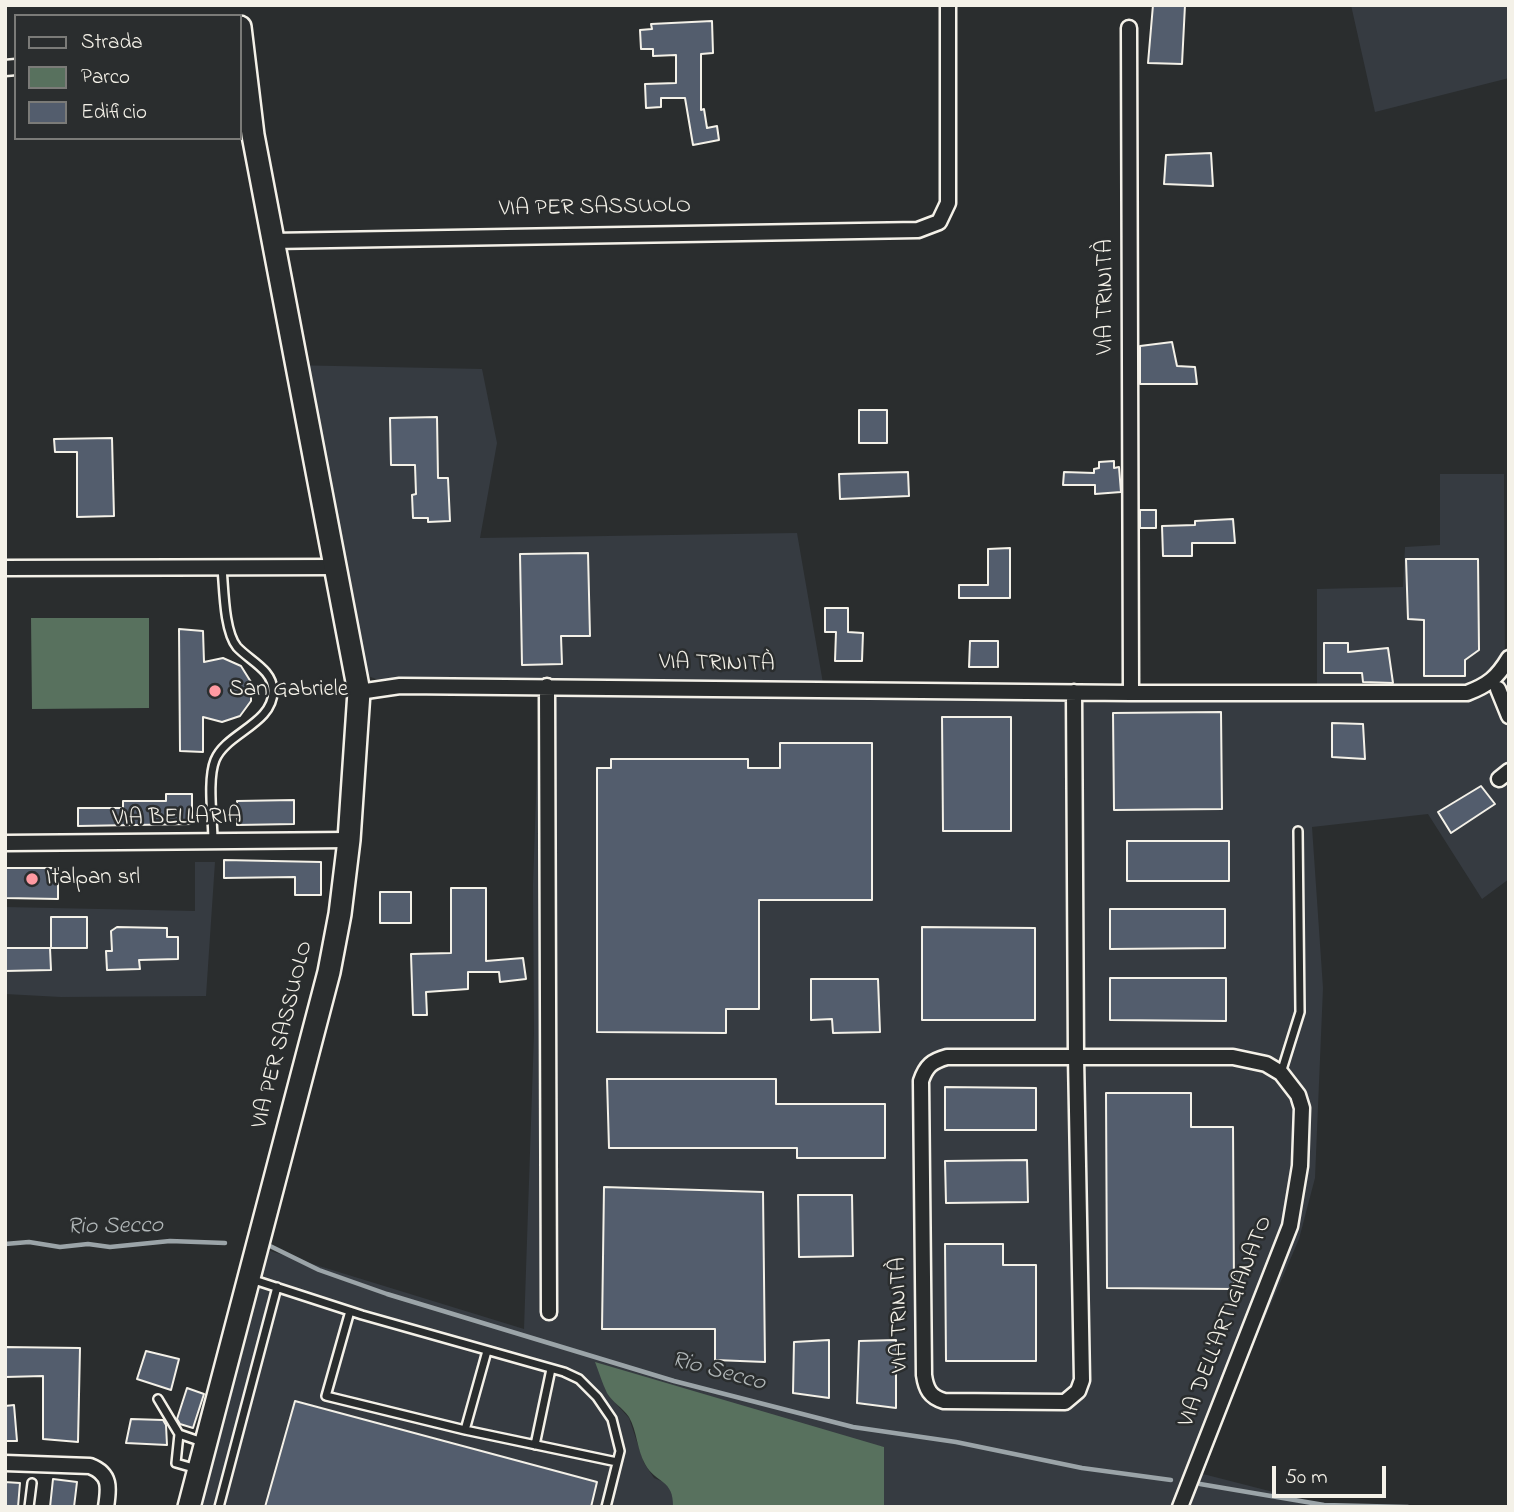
<!DOCTYPE html>
<meta charset="utf-8">
<style>
body{margin:0}
#map{position:relative;width:1514px;height:1512px;overflow:hidden;background:#2a2d2e;font-family:"Indie Flower",sans-serif}
canvas{display:block}
.frame{position:absolute;inset:0;border:7px solid #f4f1e8;pointer-events:none}
.legend{position:absolute;left:14px;top:14px;width:228px;height:126px;box-sizing:border-box;background:#2a2d2e;border:2px solid #7b7b78;margin:0;padding:9px 12px;list-style:none;font-size:21px;color:#f4f1e8}
.legend li{display:flex;align-items:center;gap:14px;height:35px}
.legend b{width:35px;border:2px solid #7b7b78}
.scale{position:absolute;left:1272px;top:1466px;width:114px;height:32px;box-sizing:border-box;border:4px solid #f4f1e8;border-top:0;padding-left:9px;font-size:21px;line-height:24px;white-space:nowrap;color:#f4f1e8;-webkit-text-stroke:5px #2a2d2e;paint-order:stroke}
</style>
<div id="map">
<canvas width="1514" height="1512"></canvas>
<div class="frame"></div>
<ul class="legend">
<li><b style="height:9px;background:#2a2d2e"></b>Strada</li>
<li><b style="height:19px;background:#58715e"></b>Parco</li>
<li><b style="height:19px;background:#535d6d"></b>Edificio</li>
</ul>
<div class="scale">50 m</div>
</div>
<script>
const c = document.querySelector('canvas').getContext('2d');
c.lineJoin = 'round';
function fill(path, color) { c.fillStyle = color; c.fill(path, 'evenodd'); }
function stroke(path, color, width, dash) { c.strokeStyle = color; c.lineWidth = width; c.lineCap = dash ? 'butt' : 'round'; c.setLineDash(dash || []); c.stroke(path); }
function label(font, color, halo, rows, align = 'center') {
  c.font = font + ' "Indie Flower",sans-serif'; c.lineWidth = 5; c.setLineDash([]); c.textBaseline = 'middle'; c.strokeStyle = halo; c.fillStyle = color; for (const [text, x, y, turn = 0] of rows) {
    c.save(); c.translate(x, y); c.rotate((+turn || 0) * Math.PI / 180); c.textAlign = isNaN(turn) ? turn : align; if (halo) c.strokeText(text, 0, 0); c.fillText(text, 0, 0); c.restore();
  }
}
fill(new Path2D(`
 M1351,5H1509V78L1375,112Z
 M287,365L482,369L497,443L480,538L797,533L824,689L1317,684V589L1403,587L1405,547L1440,545V474H1504L1505,680L1509,685V879L1482,899L1428,814L1312,827L1323,988L1315,1178L1299,1239L1239,1378L1203,1474L1324,1505V1507H884V1447L608,1395L629,1418L644,1463L654,1478L666,1483L671,1489L673,1496V1507H201L267,1250L524,1329L534,1034L533,885L540,680L376,679L368,676L343,550Z
 M195,862H215L206,996L61,997L5,994V907L195,911Z`), '#363b41');
fill(new Path2D(`
 M31,618H149V708L32,709Z
 M595,1362L884,1447V1507H673C674,1479 656,1484 645,1464C637,1450 637,1431 629,1417C623,1408 612,1402 607,1393C602,1383 599,1372 595,1362Z`), '#58715e');
stroke(new Path2D(`
 M5,1244L29,1242L60,1247L88,1244L110,1247L170,1241L225,1243
 M270,1246L319,1270L387,1294L674,1381L853,1427L956,1442L1082,1468L1171,1480
 M1200,1484L1324,1505L1408,1507`), '#9ba4a8', 4.5);
const building = new Path2D(`
 M1153,5H1185L1182,64L1148,63Z
 M712,21L713,53L701,54V110L704,109L707,128L717,126L719,140L693,145L685,98H661V107L646,108L645,84L676,83V55L653,56V49H641L640,30L652,29L651,24Z
 M1211,153L1213,186L1164,184L1166,155Z
 M1172,342L1177,366L1195,367L1197,384H1140V346Z
 M859,410H887V443H859Z
 M437,417L438,478H448L450,521L428,522V518H413L412,495L416,494L415,465H391L390,418Z
 M112,438L114,516L77,517V452H55L54,439Z
 M1114,461V468L1119,467L1121,492L1095,494V485H1063L1064,472L1094,473V469L1099,468V462Z
 M908,472L909,496L840,499L839,474Z
 M1140,510H1156V528H1140Z
 M1233,519L1235,543H1192V556H1163L1162,526L1195,525V521Z
 M1010,548V598H959V585H988V549Z
 M588,553L590,636H561L562,664L522,665L520,554Z
 M1406,559H1478L1479,650L1465,660V676H1424V620L1408,619Z
 M825,608H848V632L863,633L862,661H835L836,632H825Z
 M179,629L203,631L204,662L223,658L241,666L251,682V701L240,716L222,722L203,717V752L180,751Z
 M970,641H998V667H969Z
 M1324,643H1348V652L1388,648L1393,683L1363,682L1362,673H1324Z
 M1221,712L1222,809L1114,810L1113,713Z
 M942,717H1011V831H943Z
 M1332,723L1363,724L1365,759L1332,757Z
 M780,743H872V900H759V1009H726V1033L597,1032V768H611V759H748V768H780Z
 M1481,786L1495,804L1451,833L1438,812Z
 M166,794H192V824L78,826V808H123V801H166Z
 M294,800V824L237,825V801Z
 M1127,841H1229V881H1127Z
 M224,860L321,862V895H295V877L224,878Z
 M5,868H58V899L5,898Z
 M451,888H486V961L523,958L526,979L500,982L499,972H468V989L426,992L427,1015H413L411,954L451,953Z
 M380,892H411V923H380Z
 M1110,909H1225V948L1110,949Z
 M51,917H87V948H51Z
 M117,927L167,928V937H178V959L139,960L140,969L107,970L106,951H112L111,931Z
 M922,927L1035,928V1020H922Z
 M5,948H50L51,970L5,971Z
 M1110,978H1226V1021L1110,1020Z
 M811,979H878L880,1032L833,1033L832,1019L811,1020Z
 M607,1079H776V1104H885V1158H797V1148H609Z
 M945,1087L1036,1088V1130H945Z
 M1106,1093H1191V1127H1233L1234,1289L1107,1288Z
 M1027,1160L1028,1202L946,1203L945,1161Z
 M604,1187L763,1192L765,1362L715,1360V1329H602Z
 M798,1195H852L853,1256L799,1257Z
 M945,1244H1003V1265H1036V1361H946Z
 M829,1340V1398L793,1393L794,1342Z
 M896,1340V1408L857,1403L859,1341Z
 M5,1347L80,1348L78,1442L43,1439V1376L5,1377Z
 M146,1351L179,1359L171,1390L137,1379Z
 M187,1388L204,1394L193,1428L180,1424L177,1419Z
 M295,1401L597,1482L591,1507H265Z
 M14,1405L17,1441H5V1406Z
 M131,1419L163,1420L166,1425L167,1445L126,1443Z
 M53,1479L77,1482L74,1507H50Z
 M5,1482L20,1483L18,1507H5Z`);
fill(building, '#535d6d');
stroke(building, '#f4f1e8', 2);
const lane = new Path2D(`
 M213,841C213,819 207,780 215,760C226,733 273,724 273,691C273,670 250,661 237,647C224,631 224,589 222,568
 M1281,1073L1300,1012L1298,831
 M251,1279L362,1315L564,1372L579,1379L597,1397L612,1419L620,1451L606,1507
 M350,1311L326,1396L465,1430L487,1351
 M158,1399L179,1434L205,1443
 M465,1430L617,1462
 M179,1434L176,1463L197,1469
 M535,1445L551,1369
 M29,1507L32,1483
 M219,1507L277,1287`);
const street = new Path2D(`
 M1129,28L1131,693
 M5,68L16,67
 M272,241L918,230L939,222L948,203V5
 M5,568L337,567
 M547,686L549,1312
 M1498,689L1509,716
 M359,692L400,686L1131,693H1467C1488,685 1497,678 1509,658
 M1074,692L1076,1057L1082,1380L1078,1391L1065,1402L944,1401C930,1397 926,1389 924,1375L921,1081C926,1066 932,1061 947,1057H1233L1266,1064L1281,1073L1298,1095L1302,1108L1300,1166L1290,1226L1180,1507
 M1499,779L1509,771
 M5,843L349,840
 M5,1463L90,1466C111,1474 109,1488 106,1507`);
const secondary = new Path2D(`
 M189,1507L329,972L340,914L349,840L359,692L253,135L240,27`);
stroke(lane, '#f4f1e8', 12);
stroke(street, '#f4f1e8', 19);
stroke(secondary, '#f4f1e8', 26);
stroke(lane, '#2a2d2e', 7);
stroke(street, '#2a2d2e', 14);
stroke(secondary, '#2a2d2e', 21);
for (const [x, y, r, color] of [
 [215,691,7,"#ff9aa2"],
 [32,879,7,"#ff9aa2"]
]) { const dot = new Path2D(); dot.arc(x, y, r, 0, 2 * Math.PI); c.fillStyle = color; c.fill(dot); stroke(dot, '#2a2d2e', 2.5); }
label('23px', '#f4f1e8', '#2a2d2e', [
 ["VIA PER SASSUOLO",595,209,-1],
 ["VIA TRINITÀ",1107,297,-90],
 ["VIA TRINITÀ",717,665,1],
 ["VIA BELLARIA",177,819,-1],
 ["VIA PER SASSUOLO",284,1035,-76],
 ["VIA TRINITÀ",901,1315,-91],
 ["VIA DELL'ARTIGIANATO",1227,1322,-69]
]);
label('23px', '#f4f1e8', '#2a2d2e', [
 ["San Gabriele",229,691],
 ["Italpan srl",46,879]
], 'left');
label('italic 24px', '#b1b7b8', '#2a2d2e', [
 ["Rio Secco",115,1228,-1],
 ["Rio Secco",718,1373,15]
]);
</script>
